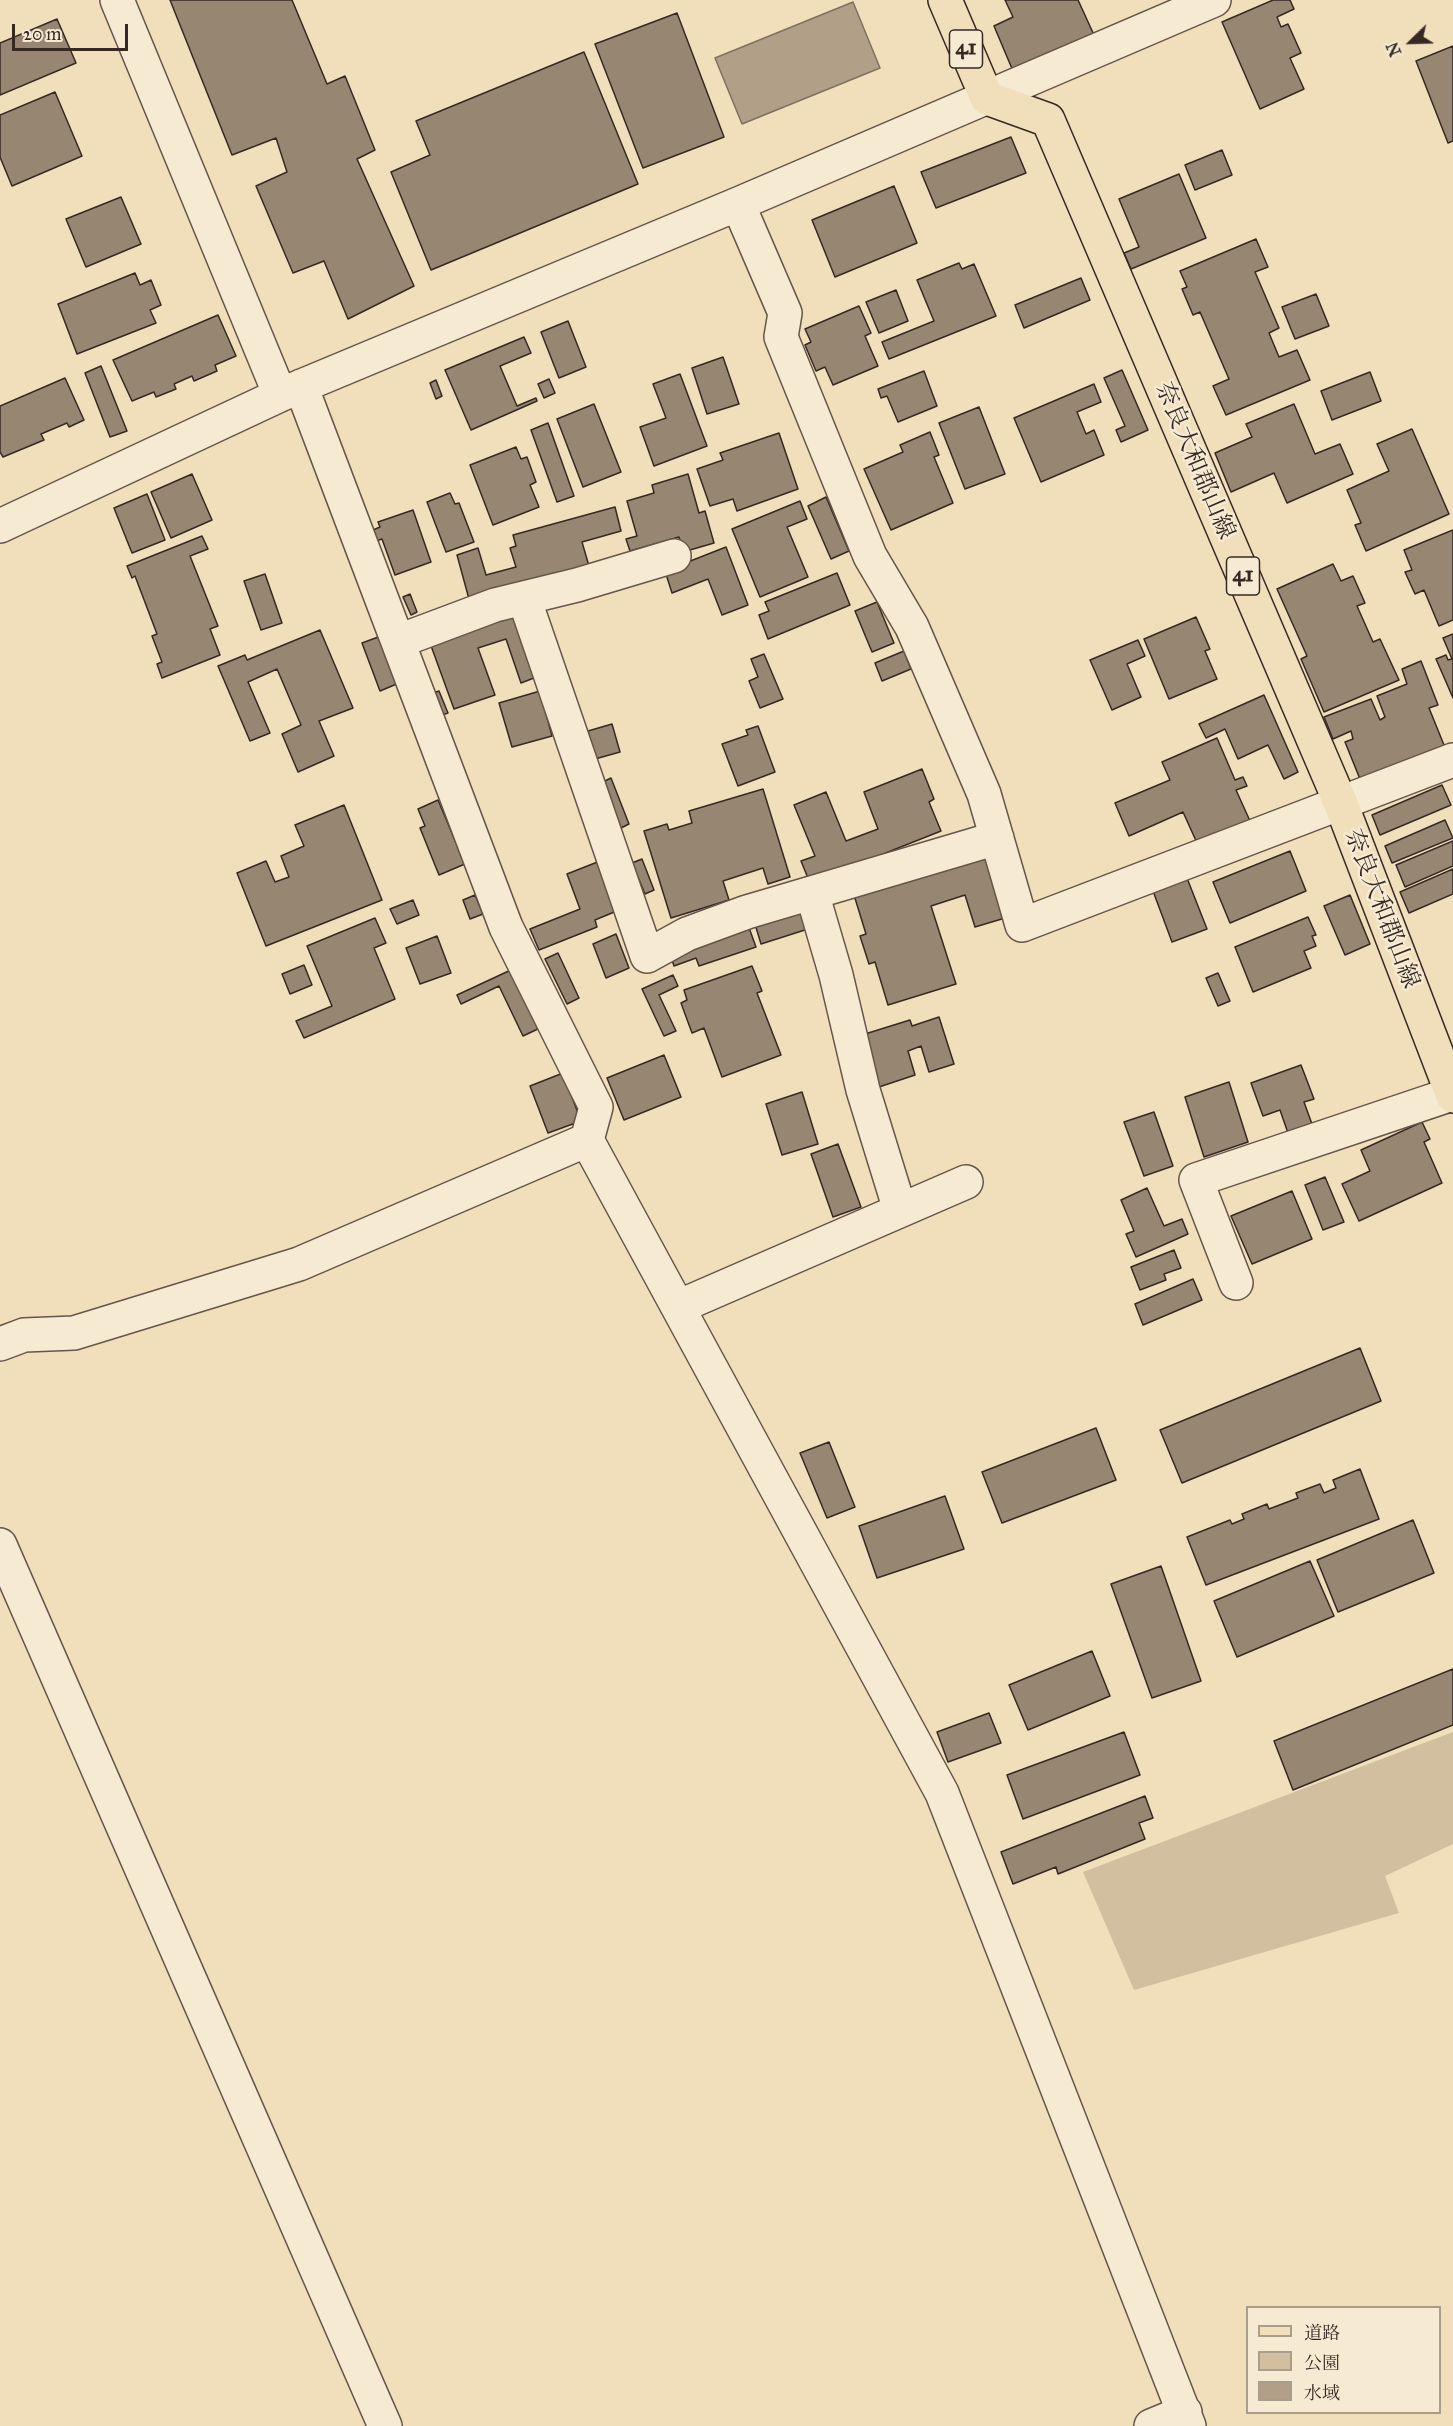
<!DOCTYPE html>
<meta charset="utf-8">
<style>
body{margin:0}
#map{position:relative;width:1453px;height:2426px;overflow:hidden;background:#f1deba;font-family:"IM FELL Great Primer","Noto Serif JP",serif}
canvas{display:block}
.legend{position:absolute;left:1246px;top:2306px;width:195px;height:108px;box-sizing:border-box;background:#f6ead2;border:2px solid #a99d8c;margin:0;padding:8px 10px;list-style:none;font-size:18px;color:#362924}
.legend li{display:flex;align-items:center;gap:12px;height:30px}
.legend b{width:30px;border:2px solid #a99d8c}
.north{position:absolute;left:1381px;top:12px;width:60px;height:60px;-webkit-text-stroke:4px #f6ead2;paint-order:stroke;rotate:247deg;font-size:16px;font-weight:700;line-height:24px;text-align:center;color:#362924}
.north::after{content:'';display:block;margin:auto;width:21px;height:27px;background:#362924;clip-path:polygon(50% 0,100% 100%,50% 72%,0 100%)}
.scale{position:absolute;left:12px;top:24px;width:116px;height:27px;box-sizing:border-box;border:3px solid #362924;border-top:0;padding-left:8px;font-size:18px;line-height:21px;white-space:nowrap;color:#362924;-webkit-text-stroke:4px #f6ead2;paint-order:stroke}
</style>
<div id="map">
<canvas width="1453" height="2426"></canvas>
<ul class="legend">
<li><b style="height:8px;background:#f1deba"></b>道路</li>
<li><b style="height:16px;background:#d1bfa0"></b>公園</li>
<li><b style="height:16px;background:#b1a087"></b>水域</li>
</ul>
<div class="north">N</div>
<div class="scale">20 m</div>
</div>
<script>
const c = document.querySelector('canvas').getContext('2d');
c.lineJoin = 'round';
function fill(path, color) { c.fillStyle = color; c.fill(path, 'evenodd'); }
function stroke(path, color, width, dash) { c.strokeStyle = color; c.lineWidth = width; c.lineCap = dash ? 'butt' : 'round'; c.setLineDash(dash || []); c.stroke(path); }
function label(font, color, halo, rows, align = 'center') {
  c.font = font + ' "IM FELL Great Primer","Noto Serif JP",serif'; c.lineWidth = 5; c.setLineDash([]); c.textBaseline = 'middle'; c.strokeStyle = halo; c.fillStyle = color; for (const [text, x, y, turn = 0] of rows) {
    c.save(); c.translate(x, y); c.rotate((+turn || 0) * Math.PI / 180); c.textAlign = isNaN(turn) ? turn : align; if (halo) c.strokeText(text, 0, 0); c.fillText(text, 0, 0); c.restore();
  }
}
fill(new Path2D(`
 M1453,1732V1844L1385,1876L1399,1913L1134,1990L1083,1872Z`), '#d1bfa0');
const water = new Path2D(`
 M853,2L880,68L742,124L715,58Z`);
fill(water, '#b1a087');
stroke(water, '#80705f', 1.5);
const building = new Path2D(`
 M170,0H292L327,84L345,76L375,150L357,159L414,286L348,319L324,261L293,273L256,186L287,172L276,138L232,155Z
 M1005,0H1078L1094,35L1013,71L994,26L1013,17Z
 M1273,0H1290L1294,9L1277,17L1281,27L1288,24L1301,53L1290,58L1304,89L1260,109L1222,22Z
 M677,13L724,137L643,168L595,44Z
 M57,19L76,63L0,95V43Z
 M1453,46V141L1448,143L1416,61Z
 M584,52L638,184L431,270L391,172L430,155L416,121Z
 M55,92L82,156L12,186L0,157V115Z
 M1011,137L1026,173L936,208L921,172Z
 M1222,150L1232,175L1195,190L1185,165Z
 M1179,174L1206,238L1131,269L1124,253L1139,247L1119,199Z
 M894,186L917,243L835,277L812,220Z
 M121,197L141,244L86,267L66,219Z
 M1256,239L1268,267L1255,272L1279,328L1269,333L1279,357L1297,350L1310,380L1226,415L1213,386L1229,379L1200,312L1193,315L1182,289L1187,287L1180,271Z
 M959,263L962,269L974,264L996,316L889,359L882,342L934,321L917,280Z
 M135,273L140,285L151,280L161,305L150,310L156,323L77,354L58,304Z
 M1081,278L1090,300L1024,328L1015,305Z
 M896,290L908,321L879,333L866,302Z
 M1316,294L1329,326L1295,339L1282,307Z
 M859,306L871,333L865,336L878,366L833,385L825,367L816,371L805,345L811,342L805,329Z
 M218,315L236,356L215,365L217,371L194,381L192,376L174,384L176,389L156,397L154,392L132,401L113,360Z
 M568,321L586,367L559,378L541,332Z
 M524,337L531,353L500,366L517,406L536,398L537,401L471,430L445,370Z
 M723,357L739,404L707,414L692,368Z
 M101,366L127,431L110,437L85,373Z
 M1122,370L1148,430L1121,442L1116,430L1125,426L1104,378Z
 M924,371L937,406L898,422L887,396L881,398L878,389Z
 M1370,372L1381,401L1332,420L1321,391Z
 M680,374L707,446L654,466L640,427L666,418L653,384Z
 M65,378L84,420L69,427L67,423L41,434L44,440L3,457L0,452V406Z
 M549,379L555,393L544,398L538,384Z
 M436,380L442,396L436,399L430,383Z
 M1094,384L1101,402L1077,412L1086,434L1094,430L1104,455L1041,482L1014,418Z
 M594,404L621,472L583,487L557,419Z
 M1294,404L1315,454L1340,444L1353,474L1287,503L1274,473L1231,492L1215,453L1252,437L1246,424Z
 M979,407L1005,474L965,489L939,423Z
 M548,423L574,496L557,502L531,430Z
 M1412,429L1449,514L1366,551L1355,525L1361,523L1347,490L1389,471L1377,444Z
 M930,432L939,455L934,457L953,503L891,530L864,469L903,452L900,445Z
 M779,433L798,489L737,511L733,499L710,506L697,469L723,460L720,453Z
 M516,447L521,459L527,457L536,482L530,485L539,507L493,525L470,465Z
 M192,474L212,520L171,538L151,492Z
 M688,474L699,513L705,511L714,543L683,552L679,537L630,551L626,539L637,536L627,501L654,493L652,485Z
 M450,493L455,504L459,503L474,542L446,552L427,502Z
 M147,494L165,540L132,553L114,508Z
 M826,497L849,551L831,559L808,506Z
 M800,501L807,519L787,527L808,577L760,597L732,529Z
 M615,507L621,531L582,542L589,566L469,599L457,555L478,548L486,575L516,567L510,548L516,546L513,535Z
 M413,510L431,562L395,575L382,539L376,541L373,530L380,527L378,522Z
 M1453,530V620L1439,626L1424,590L1415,594L1405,572L1412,570L1404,550Z
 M202,536L208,549L190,556L218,626L210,629L220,655L162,678L157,664L162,662L152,636L157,634L135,576L132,578L127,566Z
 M726,547L748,605L722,615L708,579L672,593L665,571Z
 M1333,564L1341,581L1353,576L1365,603L1357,606L1373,642L1380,639L1399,680L1324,712L1301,659L1307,656L1277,589Z
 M837,573L850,605L768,639L759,615L769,611L765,602Z
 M265,574L282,623L261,630L244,581Z
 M410,594L417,612L411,615L403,597Z
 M877,602L894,643L872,652L855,611Z
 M516,612L539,676L521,683L506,639L478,648L495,695L454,709L430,643Z
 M1196,617L1210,649L1205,651L1217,679L1169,699L1144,639Z
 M320,630L353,708L319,721L334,756L298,772L282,734L301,725L277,669L248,682L270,733L250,741L218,666L245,655L247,660Z
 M1453,634V698L1436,659L1446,655L1448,660L1452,659L1443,638Z
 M381,636L399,683L380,691L362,643Z
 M1138,640L1145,656L1127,664L1141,697L1112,710L1090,660Z
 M904,651L911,669L882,681L875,663Z
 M764,654L783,699L760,708L749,681L758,677L751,659Z
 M1421,661L1438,705L1429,708L1446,750L1362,784L1345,742L1353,739L1351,731L1333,739L1324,717L1371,699L1380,720L1385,717L1377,696L1407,684L1402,669Z
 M439,691L448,713L442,715L433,693Z
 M540,691L552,736L512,747L499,703Z
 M1264,695L1298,772L1284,779L1268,745L1238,759L1225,729L1206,738L1199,724Z
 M612,724L620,752L595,759L588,731Z
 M758,726L775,772L738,786L722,744L748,735L746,730Z
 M1217,738L1235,780L1243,777L1247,786L1236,790L1250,821L1197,843L1183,812L1129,836L1115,803L1170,780L1162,762Z
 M922,769L934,799L929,802L941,831L810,883L801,861L815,856L794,805L826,792L846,841L878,829L864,792Z
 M611,778L629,824L621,828L603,782Z
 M1442,785L1451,805L1380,835L1372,815Z
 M763,789L790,877L768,884L763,868L723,881L729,900L671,918L644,831L667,824L669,830L692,823L689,811Z
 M438,800L465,864L439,875L420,828L425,826L418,809Z
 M344,805L382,900L266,946L237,873L266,861L275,882L289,877L281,856L304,846L295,825Z
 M1445,820L1453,838L1392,863L1385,846Z
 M1453,841V866L1405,887L1396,865Z
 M1290,851L1306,891L1230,923L1213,882Z
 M984,854L1005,918L975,927L965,895L931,906L956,984L888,1005L875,962L869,964L860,936L866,934L854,895Z
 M642,859L654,890L645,894L632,863Z
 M600,861L619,910L595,920L597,927L539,950L530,929L580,909L567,874Z
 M1453,869V894L1409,913L1400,892Z
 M1187,878L1207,929L1172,942L1153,891Z
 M475,895L483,914L470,919L463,900Z
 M1350,895L1370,944L1345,955L1324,906Z
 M413,900L419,915L397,924L390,909Z
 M802,909L808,929L761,944L755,924Z
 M1308,917L1316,935L1312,936L1316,946L1304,951L1311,968L1253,992L1235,947Z
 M375,918L386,943L374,948L395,999L304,1038L296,1021L332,1006L307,946Z
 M748,925L756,947L699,966L696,958L674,966L669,951Z
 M616,934L629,968L606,978L593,944Z
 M437,936L451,973L420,984L406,948Z
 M558,953L579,998L567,1004L545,959Z
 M304,965L312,985L290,994L282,974Z
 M752,966L762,991L757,993L781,1055L722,1077L704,1028L692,1033L681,1003L687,1000L684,990Z
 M513,969L540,1028L523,1036L499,986L461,1004L457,995Z
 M1218,973L1230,1001L1218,1006L1206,978Z
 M673,975L678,986L659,995L676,1031L664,1036L642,989Z
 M939,1017L954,1064L929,1072L921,1046L908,1051L915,1075L876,1088L868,1060L873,1058L865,1034L910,1020L912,1026Z
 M664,1055L681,1097L624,1120L607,1078Z
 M1301,1065L1314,1099L1304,1102L1312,1124L1288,1133L1280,1110L1263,1116L1251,1083Z
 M563,1073L581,1121L548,1133L530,1086Z
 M1229,1082L1248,1142L1204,1157L1185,1097Z
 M802,1092L818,1144L782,1155L766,1104Z
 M1154,1112L1173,1166L1144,1176L1124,1122Z
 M1422,1122L1430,1139L1424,1142L1442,1183L1359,1221L1342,1184L1370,1171L1361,1150Z
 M838,1144L861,1207L833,1217L811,1154Z
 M1325,1177L1344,1222L1323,1230L1305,1185Z
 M1147,1188L1164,1226L1182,1219L1188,1234L1136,1257L1126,1234L1134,1231L1121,1200Z
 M1292,1191L1312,1239L1252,1264L1231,1216Z
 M1174,1250L1181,1268L1164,1274L1166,1280L1140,1290L1131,1267Z
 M1193,1279L1202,1300L1143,1325L1135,1304Z
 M1360,1348L1381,1401L1182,1483L1160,1430Z
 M1096,1428L1116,1480L1002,1523L982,1472Z
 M829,1442L855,1507L827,1518L800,1453Z
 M1360,1469L1379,1519L1206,1585L1187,1537L1230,1520L1232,1524L1244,1519L1242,1514L1267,1504L1269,1509L1298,1498L1296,1493L1320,1484L1324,1493L1336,1488L1333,1480Z
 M945,1496L964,1549L877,1578L859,1526Z
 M1413,1520L1434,1573L1338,1612L1317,1560Z
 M1310,1561L1334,1616L1237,1657L1214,1601Z
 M1161,1566L1201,1681L1152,1698L1111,1584Z
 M1092,1651L1110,1696L1028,1730L1009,1685Z
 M1453,1669V1725L1293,1790L1274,1741Z
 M989,1713L1001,1743L948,1762L937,1732Z
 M1124,1732L1140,1775L1023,1819L1007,1775Z
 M1145,1796L1153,1818L1139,1823L1145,1839L1058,1874L1056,1867L1013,1884L1001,1852Z`);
fill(building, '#978772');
stroke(building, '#362924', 1.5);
const minor = new Path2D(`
 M117,0L280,395
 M738,204L785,313L781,337L870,556L912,627L984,794L1022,925L1453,760
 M301,386L506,927L596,1107L587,1140L942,1793L1189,2426
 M0,526L280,395L738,204L1214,0
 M524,598L647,956L687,934L747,912L997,838
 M399,641L495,605L577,585L674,556
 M812,893L836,975L863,1090L900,1210
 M1236,1283L1196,1180L1452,1094
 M678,1307L966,1182
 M0,1344L24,1335L74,1333L299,1264L587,1140
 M0,1545L385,2426
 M1151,2426L1185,2412`);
const major = new Path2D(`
 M945,0L987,98L1048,120L1341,804L1453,1096`);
stroke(minor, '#65564a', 36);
stroke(major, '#362924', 36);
stroke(minor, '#f6ead2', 33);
stroke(major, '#f1deba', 33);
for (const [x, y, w] of [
 [966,49,33],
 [1243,576,33]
]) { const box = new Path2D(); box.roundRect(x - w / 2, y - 19, w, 38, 4.5); c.fillStyle = '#f6ead2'; c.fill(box); stroke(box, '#362924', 1.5); }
label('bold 22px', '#362924', null, [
 ["41",966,49],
 ["41",1243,576]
]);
label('24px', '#362924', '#f6ead2', [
 ["奈良大和郡山線",1194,461,67],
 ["奈良大和郡山線",1381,909,69]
]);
</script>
